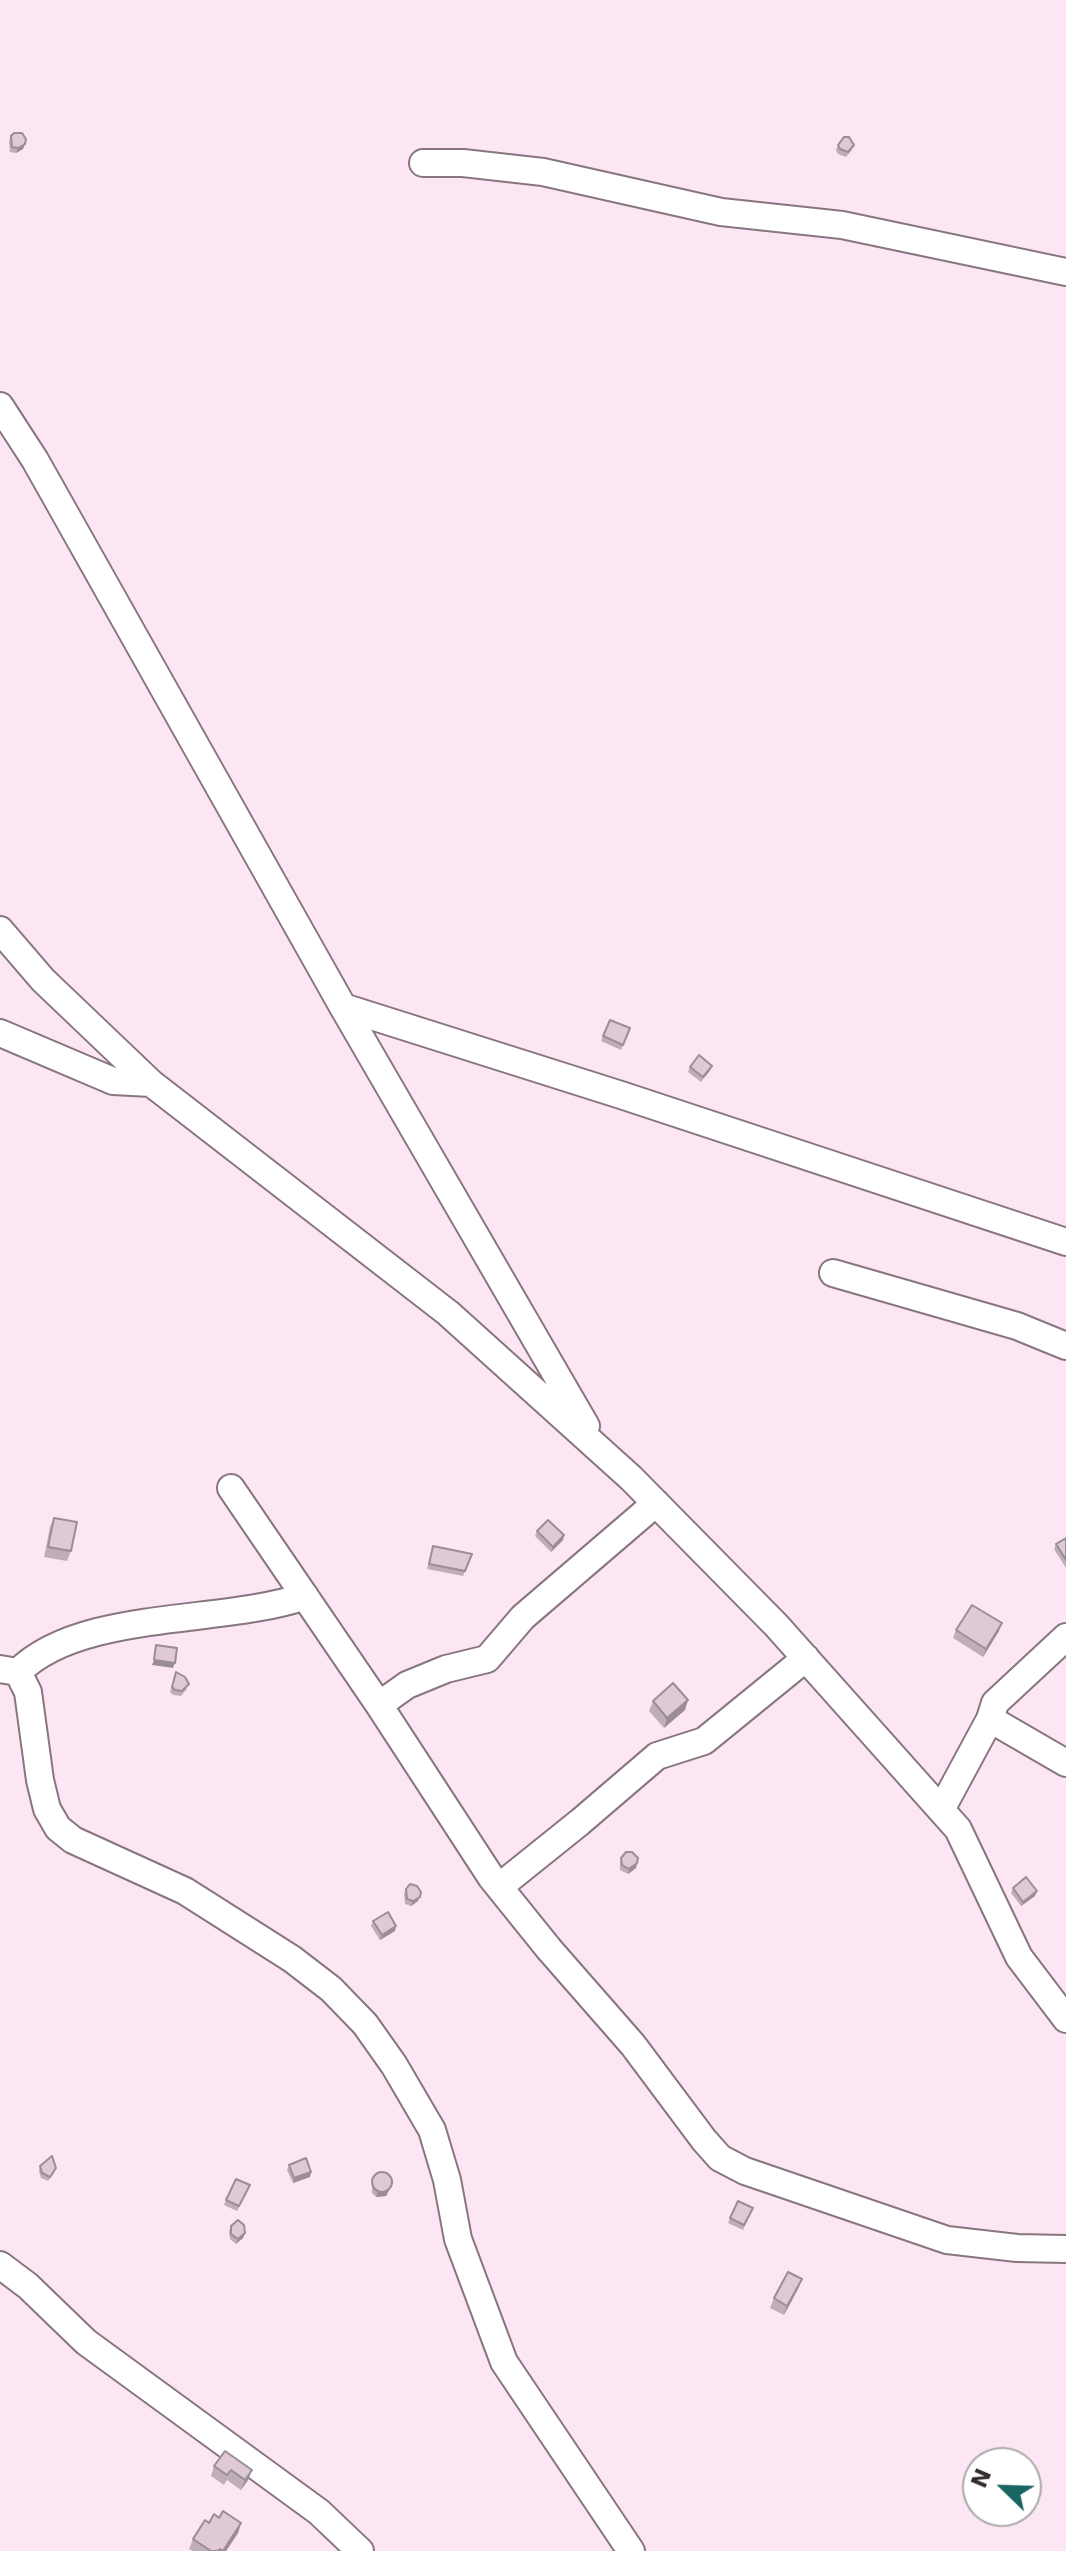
<!DOCTYPE html>
<style>
body{margin:0}
#map{position:relative;width:1066px;height:2551px;overflow:hidden;background:#fce6f3;font-family:"DejaVu Sans",sans-serif}
canvas{display:block}
.north{position:absolute;left:962px;top:2447px;width:80px;height:80px;box-sizing:border-box;background:#fff;border:2px solid #aeaaac;border-radius:50%;rotate:293deg;font-size:22px;font-weight:700;line-height:32px;text-align:center;color:#342b30}
.north::after{content:'';display:block;margin:auto;width:28px;height:36px;background:#186561;clip-path:polygon(50% 0,100% 100%,50% 72%,0 100%)}
</style>
<div id="map">
<canvas width="1066" height="2551"></canvas>
<div class="north">N</div>
</div>
<script>
const c = document.querySelector('canvas').getContext('2d');
c.lineJoin = 'round';
function stroke(path, color, width, dash) { c.strokeStyle = color; c.lineWidth = width; c.lineCap = dash ? 'butt' : 'round'; c.setLineDash(dash || []); c.stroke(path); }
function fill(path, color) { c.fillStyle = color; c.fill(path, 'evenodd'); }
const minor = new Path2D(`
 M423,163H463L543,172L721,212L842,225L1066,272
 M0,406L35,460L343,1007L586,1426
 M0,930L43,980L151,1083L448,1313L631,1478L776,1625L958,1829L1019,1957L1066,2019
 M343,1007L621,1095L1066,1242
 M0,1033L113,1081L151,1083
 M833,1273L1017,1326L1066,1346
 M231,1488L379,1705L491,1877L549,1949L633,2045L704,2140L720,2158L745,2171L947,2240L1017,2248L1066,2249
 M0,1669L18,1672L28,1692L40,1780L47,1809L58,1828L73,1840L185,1891L292,1959L331,1989L365,2024L394,2065L432,2130L447,2180L458,2239L504,2362L631,2551
 M18,1672C81,1609 223,1625 305,1596
 M379,1705L407,1685L446,1669L487,1659L523,1617L656,1503
 M990,1719L1066,1763
 M942,1808L990,1719L995,1703L1066,1637
 M499,1887L580,1822L657,1756L704,1741L806,1658
 M0,2265L28,2286L86,2342L319,2512L360,2551`);
stroke(minor, '#887580', 30);
stroke(minor, '#fff', 26);
fill(new Path2D(`
 M11,136L25,144L23,149L16,153L10,152L9,141Z
 M838,145L852,150L846,157L838,154L836,150Z
 M610,1020L630,1028L621,1050L601,1041Z
 M712,1066L710,1071L701,1082L688,1072L690,1067Z
 M54,1518L71,1551L67,1561L44,1557L50,1527Z
 M537,1531L564,1535L563,1540L551,1552L535,1536Z
 M1066,1538V1568L1054,1549L1056,1544Z
 M433,1546L472,1554L463,1576L427,1569Z
 M956,1630L999,1631L983,1657L953,1638Z
 M176,1672L187,1689L181,1696L173,1695L170,1692Z
 M653,1701L685,1710L664,1728L649,1711Z
 M621,1858L637,1863L636,1868L628,1874L620,1870V1863Z
 M1013,1888L1035,1896L1021,1906L1011,1893Z
 M406,1889L418,1901L411,1906L405,1904L404,1894Z
 M373,1921L395,1931L380,1940L371,1926Z
 M289,2165L311,2172L310,2177L293,2183L287,2170Z
 M40,2166L56,2168L54,2173L48,2181L41,2178L39,2171Z
 M373,2178L393,2182L386,2196L376,2197L372,2193V2183Z
 M250,2185L237,2211L224,2205L226,2200Z
 M751,2213L743,2230L728,2223L730,2218Z
 M231,2226L245,2233L243,2238L236,2244L230,2239L229,2231Z
 M802,2279L798,2289L784,2315L770,2308L774,2298Z
 M225,2451L248,2480L241,2490L227,2480L224,2485L211,2476L214,2466Z
 M219,2518L241,2523L238,2533L226,2551H193L189,2549L193,2539L209,2523Z`), '#bfadb7');
fill(new Path2D(`
 M25,144L23,149L16,153L18,148Z
 M564,1535L563,1540L551,1552L553,1547Z
 M1002,1623L999,1631L983,1657L986,1649Z
 M154,1660L175,1663L173,1668L152,1665Z
 M688,1700L685,1710L664,1728L667,1718Z
 M637,1863L636,1868L628,1874L629,1869Z
 M1037,1891L1035,1896L1021,1906L1023,1902Z
 M420,1897L418,1901L411,1906L413,1901Z
 M396,1926L395,1931L380,1940L382,1935Z
 M311,2172L310,2177L293,2183L294,2178Z
 M393,2182L386,2196L376,2197L378,2192Z
 M245,2233L243,2238L236,2244L238,2239Z
 M802,2279L798,2289L784,2315L787,2306Z
 M252,2470L248,2480L241,2490L245,2480Z
 M241,2523L238,2533L226,2551H223Z`), '#9b8d95');
const building = new Path2D(`
 M14,133H22L26,139L25,144L18,148L12,147L11,136Z
 M844,137H849L854,145L848,152L840,149L838,145Z
 M610,1020L630,1028L623,1045L603,1036Z
 M699,1055L712,1066L703,1077L690,1067Z
 M54,1518L77,1522L71,1551L48,1547Z
 M548,1520L564,1535L553,1547L537,1531Z
 M1066,1538V1560L1056,1544Z
 M433,1546L472,1554L465,1571L429,1564Z
 M972,1605L1002,1623L986,1649L956,1630Z
 M156,1645L177,1648L175,1663L154,1660Z
 M176,1672L185,1677L189,1684L182,1691L175,1690L172,1687Z
 M673,1683L688,1700L667,1718L653,1701Z
 M626,1852H632L638,1858L637,1863L629,1869L622,1865L621,1858Z
 M1026,1877L1037,1891L1023,1902L1013,1888Z
 M410,1884L417,1886L421,1892L420,1897L413,1901L407,1899L406,1889Z
 M388,1912L396,1926L382,1935L373,1921Z
 M52,2156L56,2168L50,2177L42,2173L40,2166Z
 M306,2158L311,2172L294,2178L289,2165Z
 M372 2182a10 10 0 1 1 20 0a10 10 0 1 1-20 0Z
 M236,2179L250,2185L239,2206L226,2200Z
 M738,2201L753,2208L744,2225L730,2218Z
 M238,2220L244,2225L245,2233L238,2239L231,2234V2226Z
 M788,2272L802,2279L787,2306L774,2298Z
 M225,2451L252,2470L245,2480L231,2470L227,2475L214,2466Z
 M223,2511L241,2523L223,2551L220,2549L218,2551H211L193,2539L205,2520L209,2523L214,2514L219,2518Z`);
fill(building, '#dec9d5');
stroke(building, '#9b8d95', 2);
</script>
